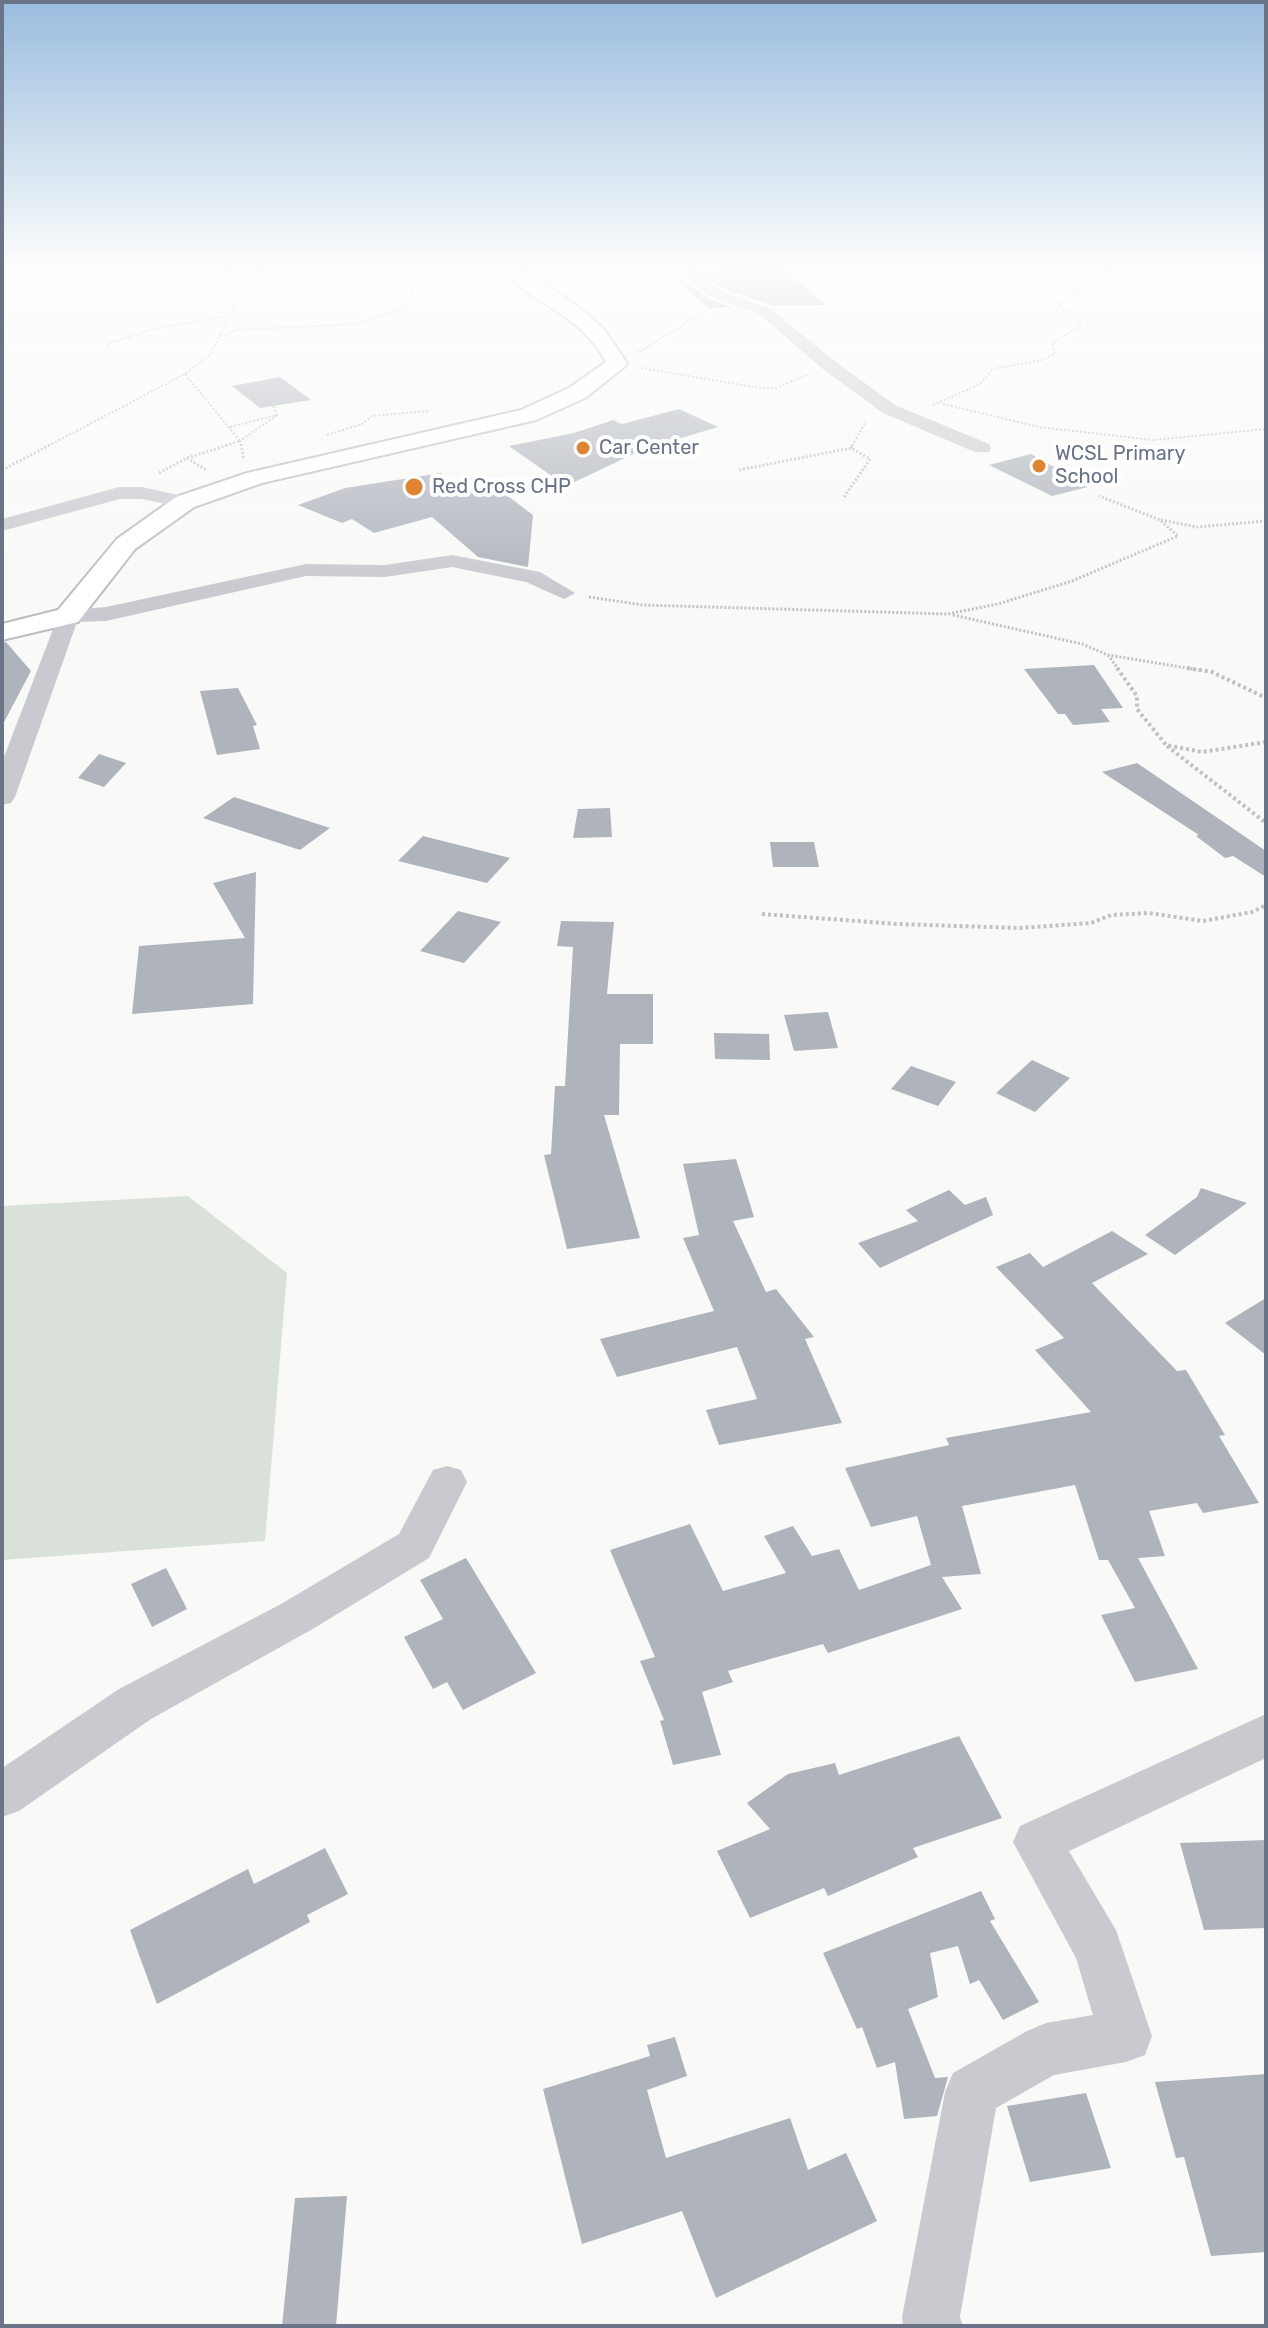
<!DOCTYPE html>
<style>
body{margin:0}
#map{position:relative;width:1268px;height:2328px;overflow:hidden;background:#f9faf8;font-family:Rubik,sans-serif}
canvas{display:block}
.frame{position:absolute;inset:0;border:4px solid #6a7388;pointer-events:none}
</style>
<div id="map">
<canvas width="1268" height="2328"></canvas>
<div class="frame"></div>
</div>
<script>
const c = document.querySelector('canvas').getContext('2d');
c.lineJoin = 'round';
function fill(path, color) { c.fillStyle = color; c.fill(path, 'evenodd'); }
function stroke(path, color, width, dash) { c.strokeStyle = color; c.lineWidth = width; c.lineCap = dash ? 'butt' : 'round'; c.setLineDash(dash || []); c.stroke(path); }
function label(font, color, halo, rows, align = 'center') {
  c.font = font + ' Rubik,sans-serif'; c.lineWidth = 8; c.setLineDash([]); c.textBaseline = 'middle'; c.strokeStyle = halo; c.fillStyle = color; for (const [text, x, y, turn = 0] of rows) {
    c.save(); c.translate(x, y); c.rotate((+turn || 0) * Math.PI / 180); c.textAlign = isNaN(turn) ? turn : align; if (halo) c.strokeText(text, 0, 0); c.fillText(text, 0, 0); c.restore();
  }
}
fill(new Path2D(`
 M188,1196L287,1273L265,1541L2,1560V1206Z`), '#dae1d9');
fill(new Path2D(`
 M720,268H783L826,305L772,306L722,288L696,270Z
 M670,274L692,286L710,300L732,307L708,308Z
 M280,377L311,400L260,408L232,386Z
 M679,409L718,427L644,449L566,486L509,446L574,433L613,420L622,424Z
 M1031,454L1048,464L1096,485L1052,496L989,465Z
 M441,473L458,491L496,487L533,515L528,567L478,557L432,517L374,533L352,519L342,523L298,505L345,488Z
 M6,642L31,671L2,726V643Z
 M1094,665L1123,708L1101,709L1110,722L1073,725L1065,714H1058L1024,669Z
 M238,688L257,725L253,726L260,749L217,755L200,691Z
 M99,754L126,763L104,787L78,778Z
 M1137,763L1266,851V877L1233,856L1225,858L1196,836L1199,835L1102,772Z
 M234,797L330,828L300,850L203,818Z
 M610,808L612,837L573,838L578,809Z
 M423,836L510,858L487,883L398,861Z
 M770,842H814L819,867H773Z
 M256,872L253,1004L132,1014L139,946L245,938L213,883Z
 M458,911L501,922L464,963L420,951Z
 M561,921L614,922L607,994H653V1044H620L619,1115H604L640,1238L567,1249L544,1155L551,1154L555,1086H565L573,947L557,946Z
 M828,1012L838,1048L794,1051L784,1015Z
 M714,1033L769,1034L770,1060L715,1059Z
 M1032,1060L1070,1078L1035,1112L996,1093Z
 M911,1066L956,1082L938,1106L891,1089Z
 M736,1159L754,1217L733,1221L766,1292L776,1289L814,1337L805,1339L842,1423L719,1445L706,1410L757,1399L737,1347L617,1377L600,1339L714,1311L683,1238L699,1235L683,1164Z
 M1201,1188L1247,1203L1175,1255L1145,1235L1197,1197Z
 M949,1190L965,1205L986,1197L993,1215L880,1268L858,1243L918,1221L906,1210Z
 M1112,1231L1148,1254L1092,1283L1177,1371L1186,1370L1225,1435L1219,1436L1259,1503L1203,1513L1197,1503L1149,1511L1165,1556L1138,1558L1198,1669L1135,1682L1101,1615L1135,1608L1108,1560H1099L1075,1485L962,1506L981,1574L942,1577L962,1609L828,1653L823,1644L728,1671L733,1682L702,1692L721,1755L673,1765L660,1721L664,1720L640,1661L655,1657L610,1550L690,1524L723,1591L786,1573L764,1536L793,1526L812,1556L839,1549L859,1590L931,1565L917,1516L871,1527L845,1468L949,1445L946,1438L1091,1412L1035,1350L1064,1338L996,1267L1030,1253L1043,1267Z
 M1266,1298V1355L1225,1323Z
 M466,1558L536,1673L463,1710L447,1682L433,1689L404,1637L443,1619L420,1580Z
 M166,1568L187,1609L152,1627L131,1584Z
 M959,1736L1002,1818L913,1848L918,1857L828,1896L824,1888L750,1918L717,1851L770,1829L747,1803L788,1774L835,1763L839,1775Z
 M1266,1840V1928L1204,1930L1180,1843Z
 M325,1848L348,1894L307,1915L310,1922L157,2004L130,1930L248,1869L254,1884Z
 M981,1891L995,1919L990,1921L1039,2002L1003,2020L979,1980L970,1984L958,1946L930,1953L938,1997L908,2009L935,2078L948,2077L937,2116L904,2119L895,2062L877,2068L862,2027L857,2029L823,1953Z
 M675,2037L687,2076L647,2090L666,2158L790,2118L808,2170L846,2153L877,2221L716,2298L682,2211L582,2244L543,2089L650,2056L647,2045Z
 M1266,2074V2252L1211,2256L1184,2157L1176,2158L1155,2082Z
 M1086,2093L1111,2168L1030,2182L1007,2106Z
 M347,2196L336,2326H282L295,2198Z`), '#aeb3bc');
const major = new Path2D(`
 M500,268H520L576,305L603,328L627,363L624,367L585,398L536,420L262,483L194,507L135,549L78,622L2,640V624L58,610L117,539L176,497L247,473L521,410L569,388L606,362C579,311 532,306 500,268Z`);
stroke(major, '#bbbdc3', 4);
stroke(new Path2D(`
 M223,268L227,276L249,277
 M741,268L750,280
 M748,277L824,268
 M220,336L237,330L355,324L402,308L413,291L407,268
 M108,347L109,343L154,329L228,316
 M639,352L706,311
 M641,368L760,388H776L807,375
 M185,374L240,441L224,446
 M943,404L1039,427L1153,440L1266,429
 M933,405L980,384L993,369L1043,360L1055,354L1052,344L1081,325L1058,305L1116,268
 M230,427L277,415L272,403
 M327,435L362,424L372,416L428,411
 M48,446L185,374L210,355L249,277L269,268
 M241,446L240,441L277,415
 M852,446L866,421`), '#c0c1c4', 2, [2, 2]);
stroke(new Path2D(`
 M241,444L244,460
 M187,458L206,470
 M2,470L52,444
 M739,470L851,448
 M159,473L187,458L231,444
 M844,497L870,459L851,448L853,444
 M1161,520L1197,527L1266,521
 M589,597L643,605L948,614L998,604L1072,581L1178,536L1160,520L1099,496
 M953,615L1082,644L1108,655L1199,670
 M1108,655L1119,670`), '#c0c1c4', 3, [2, 2]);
stroke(new Path2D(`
 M1117,668L1137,696V709L1166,745L1202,752L1266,742
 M1187,668L1212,672L1266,698
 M1167,746L1266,823
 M762,914L897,924L1020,928L1091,923L1111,915L1149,913L1203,921L1252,912L1266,905`), '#c0c1c4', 4, [3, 3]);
fill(new Path2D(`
 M664,268H683L704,277L721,291L769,308L836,362L895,405L989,444L991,448L989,452H975L883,413L824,370L759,314L711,297L694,283Z
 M119,487H142L192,498L195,502L185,508L142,499H120L2,531V519Z
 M452,555L540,572L575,593L564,599L526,582L452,567L385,577L306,576L106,621L77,622L15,797L11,803L2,805V762L60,611L106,607L306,564L385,565Z
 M447,1466L461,1470L467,1482L429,1558L311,1630L151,1719L19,1811L2,1817V1768L119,1689L281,1604L399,1534L433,1470Z
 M1266,1714V1758L1069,1851L1116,1930L1152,2036L1145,2055L1126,2062L1054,2075L996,2108L960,2317L963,2326H903L902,2317L945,2092L953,2073L1027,2031L1046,2023L1093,2015L1076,1958L1013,1842L1020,1826Z`), '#c8cacf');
fill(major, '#fff');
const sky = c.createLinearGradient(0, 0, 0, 594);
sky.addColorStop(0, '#99bcde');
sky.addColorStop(0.45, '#fcfdfc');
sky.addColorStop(1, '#fcfdfc00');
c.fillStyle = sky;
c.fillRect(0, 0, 1268, 594);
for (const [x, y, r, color] of [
 [583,448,8,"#df8432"],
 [1039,466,8,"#df8432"],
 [414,487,10,"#df8432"]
]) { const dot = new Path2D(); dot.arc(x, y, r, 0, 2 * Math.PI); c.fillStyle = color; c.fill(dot); stroke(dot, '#fff', 3); }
label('20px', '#6a7388', '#fff', [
 ["Car Center",599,448],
 ["WCSL Primary",1055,454],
 ["School",1055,477],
 ["Red Cross CHP",432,487]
], 'left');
</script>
